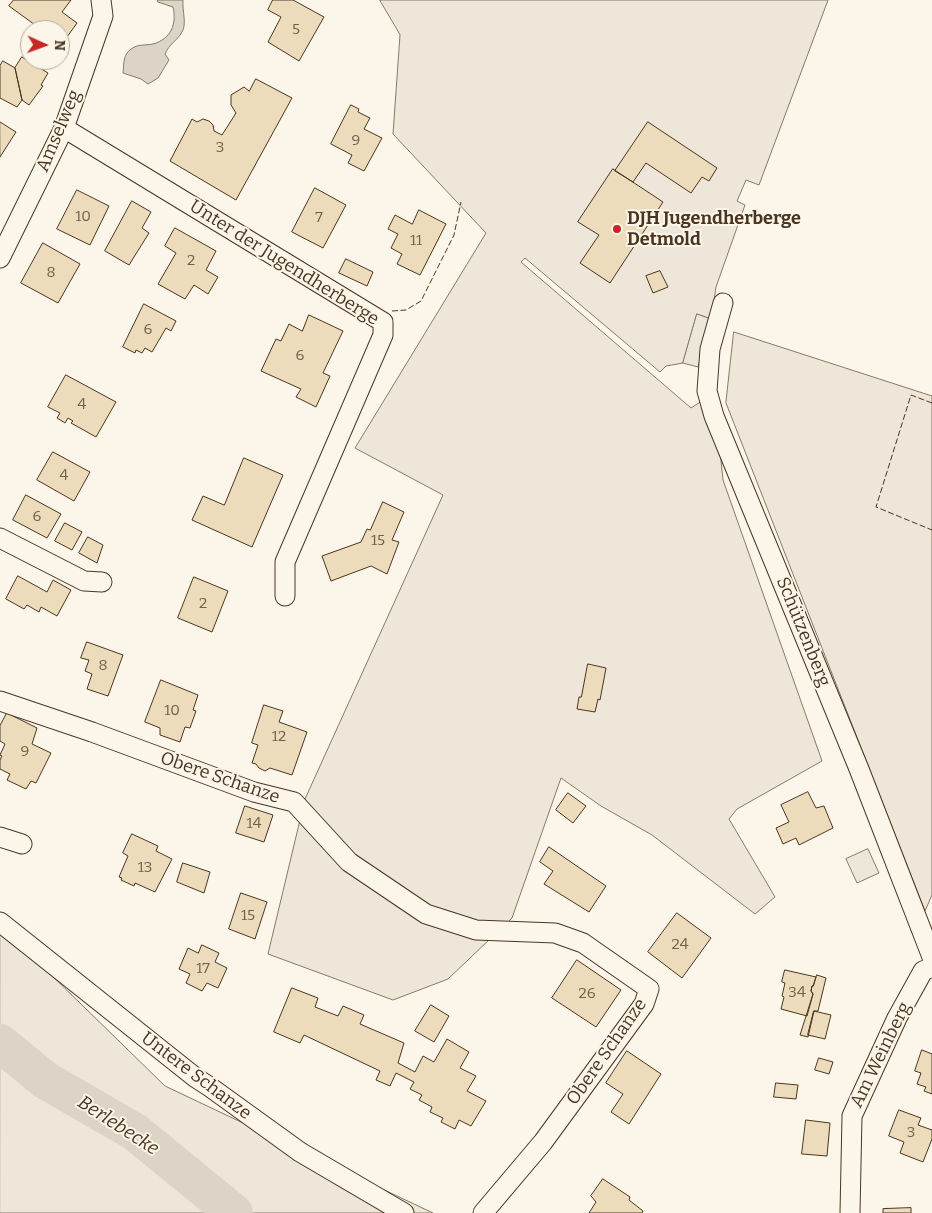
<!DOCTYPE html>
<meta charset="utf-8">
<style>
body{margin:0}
#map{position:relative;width:932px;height:1213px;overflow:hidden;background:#fbf6e9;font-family:Bitter,serif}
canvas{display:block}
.north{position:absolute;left:20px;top:20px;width:50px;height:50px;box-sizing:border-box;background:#fbf6e9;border:1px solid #b4a999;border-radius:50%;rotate:92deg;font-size:14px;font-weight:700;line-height:20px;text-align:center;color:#4a3520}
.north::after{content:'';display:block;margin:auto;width:18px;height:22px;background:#c62828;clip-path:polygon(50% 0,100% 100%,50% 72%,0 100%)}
</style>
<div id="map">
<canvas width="932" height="1213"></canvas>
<div class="north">N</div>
</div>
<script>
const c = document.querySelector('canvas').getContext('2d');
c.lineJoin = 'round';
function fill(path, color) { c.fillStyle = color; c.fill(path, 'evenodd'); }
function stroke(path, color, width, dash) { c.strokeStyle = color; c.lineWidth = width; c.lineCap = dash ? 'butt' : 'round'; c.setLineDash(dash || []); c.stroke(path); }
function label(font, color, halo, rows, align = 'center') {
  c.font = font + ' Bitter,serif'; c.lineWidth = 4; c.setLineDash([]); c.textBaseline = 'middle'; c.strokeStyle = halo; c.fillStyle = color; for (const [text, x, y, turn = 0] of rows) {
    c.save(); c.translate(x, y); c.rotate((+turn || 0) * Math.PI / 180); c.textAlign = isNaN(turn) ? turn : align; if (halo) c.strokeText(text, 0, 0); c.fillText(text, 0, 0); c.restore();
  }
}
const green = new Path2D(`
 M380,0H828L759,185L746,180L737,201L745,205L716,287L711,319L697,314L683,363L666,366L660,372L525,258L521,262L691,408L714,393L723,480L822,761L737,809L729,819L775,897L755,914L652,835L601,806L561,778L512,918L448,979L393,1000L268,954L305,799L443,495L355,448L486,233L393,134L400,35Z
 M734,332L932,396V895L925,911L726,403Z
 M0,925L165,1086L433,1213H0Z`);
fill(green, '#ede6d9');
stroke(green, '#887966', 1);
const parking = new Path2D(`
 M697,314L711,319L698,367L683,363Z
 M868,849L879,873L857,883L846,859Z`);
fill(parking, '#ede7d9');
stroke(parking, '#887966', 1);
const water = new Path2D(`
 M158,0H183C182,10 187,24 182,32C177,41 169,44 165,54L169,60L158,78L148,84L141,79L123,73C124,66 123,59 127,53C135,43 143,46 153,44C171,39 177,24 173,7L158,2Z`);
fill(water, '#dcd4c6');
stroke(water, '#887966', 1);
stroke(new Path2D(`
 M0,1043L45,1080L135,1132L234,1213`), '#dcd4c6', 38);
const building = new Path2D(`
 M14,0H71L62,12L77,23L62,44L60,42V30H42L9,6Z
 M273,0H293L324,17L299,61L268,42L281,17L268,10Z
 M22,57L48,73L41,85L43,86L29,105L22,100L15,68Z
 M3,61L15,68L22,100L17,107L0,98V66Z
 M256,79L292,98L236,200L170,161L192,119L197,122L203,119L209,121L213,125L214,131L222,135L236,113L231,105V95L244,87L249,91Z
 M351,105L359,109L358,112L370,118L364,129L382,138L364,171L348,163L352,155L331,144Z
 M0,122L16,132L0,157Z
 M648,122L717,168L709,181L702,177L691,193L646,163L633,182L615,171Z
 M613,169L663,202L610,283L580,263L599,235L578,222Z
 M315,188L346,205L323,248L292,232Z
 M77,190L109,206L90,245L57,229Z
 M132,201L151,212L142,228L149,233L129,265L105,251Z
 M419,210L446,224L420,275L397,264L402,254L391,248L398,234L388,229L395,215L412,224Z
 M175,228L216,251L206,270L218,277L208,294L194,285L185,299L158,284L176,253L165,246Z
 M43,243L80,264L58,303L21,283Z
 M346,259L373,272L367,286L339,273Z
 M660,271L668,287L653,293L646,276Z
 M144,304L176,321L171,331L166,328L152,352L145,348L142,353L136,350L135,353L123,347Z
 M309,315L343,331L323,373L330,376L316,407L296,397L301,389L261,371L276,339L281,341L289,324L302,331Z
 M66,375L116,402L96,437L71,423L73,421L68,418L65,423L57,418L60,413L48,407Z
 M53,452L90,472L74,501L37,480Z
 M244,458L283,475L252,547L192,520L203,496L224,505Z
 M26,495L61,514L47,538L13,520Z
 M383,502L404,512L392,540L399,542L387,574L371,566L331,581L322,556L361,542L367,529L370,530Z
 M65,523L82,532L72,550L55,541Z
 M88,537L103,545L97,563L79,553Z
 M18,576L47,592L53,580L71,590L57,616L41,607L39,612L27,605L24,609L6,599Z
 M194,577L228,591L212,632L178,618Z
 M87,642L123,655L108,696L87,689L92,674L85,671L89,660L81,658Z
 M588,664L606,668L600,700L598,699L595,712L577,709L579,697H581Z
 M161,680L198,695L193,710L196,711L190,728L185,727L180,742L160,735V728L145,722Z
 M264,705L283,711L279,722L307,732L292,775L270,768L265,771L259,768L256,764L252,763L258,745L252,743Z
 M7,713L37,728L32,744L51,753L36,783L31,781L26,789L7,780L10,774L0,769V760L2,756L0,755L5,744L0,741V726Z
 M808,792L816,808L824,806L833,828L799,845L796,838L783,844L776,828L789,822L781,805Z
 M568,793L586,806L573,823L556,810Z
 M245,806L273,815L264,842L236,833Z
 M132,834L158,846L156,851L172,859L155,892L135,883L134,886L121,880L122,878L119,877L128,856L123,853Z
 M549,847L606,886L589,912L544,884L553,871L540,862Z
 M183,863L210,872L204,893L177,882Z
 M241,893L267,902L255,939L229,929Z
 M677,913L711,938L682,978L648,952Z
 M202,945L219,953L215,962L227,968L218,988L207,983L202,991L186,983L190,974L179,969L188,948L198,953Z
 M577,960L621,990L596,1027L552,998Z
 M785,970L816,977L813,986H812L811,991L813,994L807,1016L781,1009L784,997L782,996L785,983L782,982Z
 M817,975L826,978L818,1011H814L808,1037L800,1035L813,994L811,991L812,986H813Z
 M292,988L318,998L315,1007L338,1016L343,1006L364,1015L360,1024L404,1043L398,1063L415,1072L423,1056L434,1062L447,1039L469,1052L460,1068L476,1076L467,1091L486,1101L471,1126L459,1120L455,1129L441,1122L443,1118L430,1112L432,1107L419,1100L422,1095L410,1089L414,1082L396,1073L390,1086L376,1080L380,1071L304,1035L300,1043L274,1032Z
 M431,1005L449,1016L434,1042L415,1031Z
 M814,1011L831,1015L825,1039L808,1035Z
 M922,1050L932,1054V1094L924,1091L926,1087L917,1084L921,1073L915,1071Z
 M627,1051L661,1074L629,1124L611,1112L623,1094L606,1083Z
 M819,1058L833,1062L829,1074L815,1070Z
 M776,1083L798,1085L796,1099L774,1097Z
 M899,1110L921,1118L918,1125L932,1130V1139L923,1162L900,1153L904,1142L889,1136Z
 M806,1120L830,1123L827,1156L802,1154Z
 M603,1179L630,1197L629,1200L643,1211L642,1213H589L596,1202L591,1196Z
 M911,1208V1213H883V1209Z`);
fill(building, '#ecdcbc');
stroke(building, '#4a3520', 1);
const minor = new Path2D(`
 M64,128L383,322V335L285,562V596
 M0,258L64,128L103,16L101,0
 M723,303L710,349L707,391L714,416L859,769L932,957
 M0,538L84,581L102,582
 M0,701L92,732L254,792L294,802L349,862L426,914L476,930L555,933L583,943L649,989L644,1004L543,1142L483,1213
 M0,837L22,844
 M0,922L196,1078L210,1087L300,1152L404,1213
 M850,1213L852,1116L897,1018L923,971L932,967`);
stroke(minor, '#4a3520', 21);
stroke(minor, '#fbf6e9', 19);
stroke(new Path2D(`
 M392,311L406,310L421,301L454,235L461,202
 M932,403L911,395L876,507L932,530`), '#4a3520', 1, [6, 2.5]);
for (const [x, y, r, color] of [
 [617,229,5,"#c62828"]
]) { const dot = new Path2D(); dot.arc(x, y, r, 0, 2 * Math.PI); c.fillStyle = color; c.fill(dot); stroke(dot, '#fbf6e9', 2); }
label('15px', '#725f47', null, [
 ["5",296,30],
 ["9",356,141],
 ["3",220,148],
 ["10",83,217],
 ["7",319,218],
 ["11",416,241],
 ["2",191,261],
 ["8",51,273],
 ["6",148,330],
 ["6",300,356],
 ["4",82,405],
 ["4",64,476],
 ["6",37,517],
 ["15",378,541],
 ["2",203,604],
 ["8",103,666],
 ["10",172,711],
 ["12",279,737],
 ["9",25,752],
 ["14",254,824],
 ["13",145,868],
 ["15",248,916],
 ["24",680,945],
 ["17",203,969],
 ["34",797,993],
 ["26",587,994],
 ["3",911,1133]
]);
label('18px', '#4a3520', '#fbf6e9', [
 ["Amselweg",59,131,-67],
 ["Unter der Jugendherberge",284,263,32],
 ["Schützenberg",803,632,68],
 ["Obere Schanze",220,778,19],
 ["Obere Schanze",607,1052,-55],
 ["Am Weinberg",881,1055,-64],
 ["Untere Schanze",196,1076,37]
]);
label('bold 18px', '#4a3520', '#fbf6e9', [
 ["DJH Jugendherberge",627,219],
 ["Detmold",627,240]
], 'left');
label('italic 19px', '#4a3520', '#fbf6e9', [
 ["Berlebecke",118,1126,33]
]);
</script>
